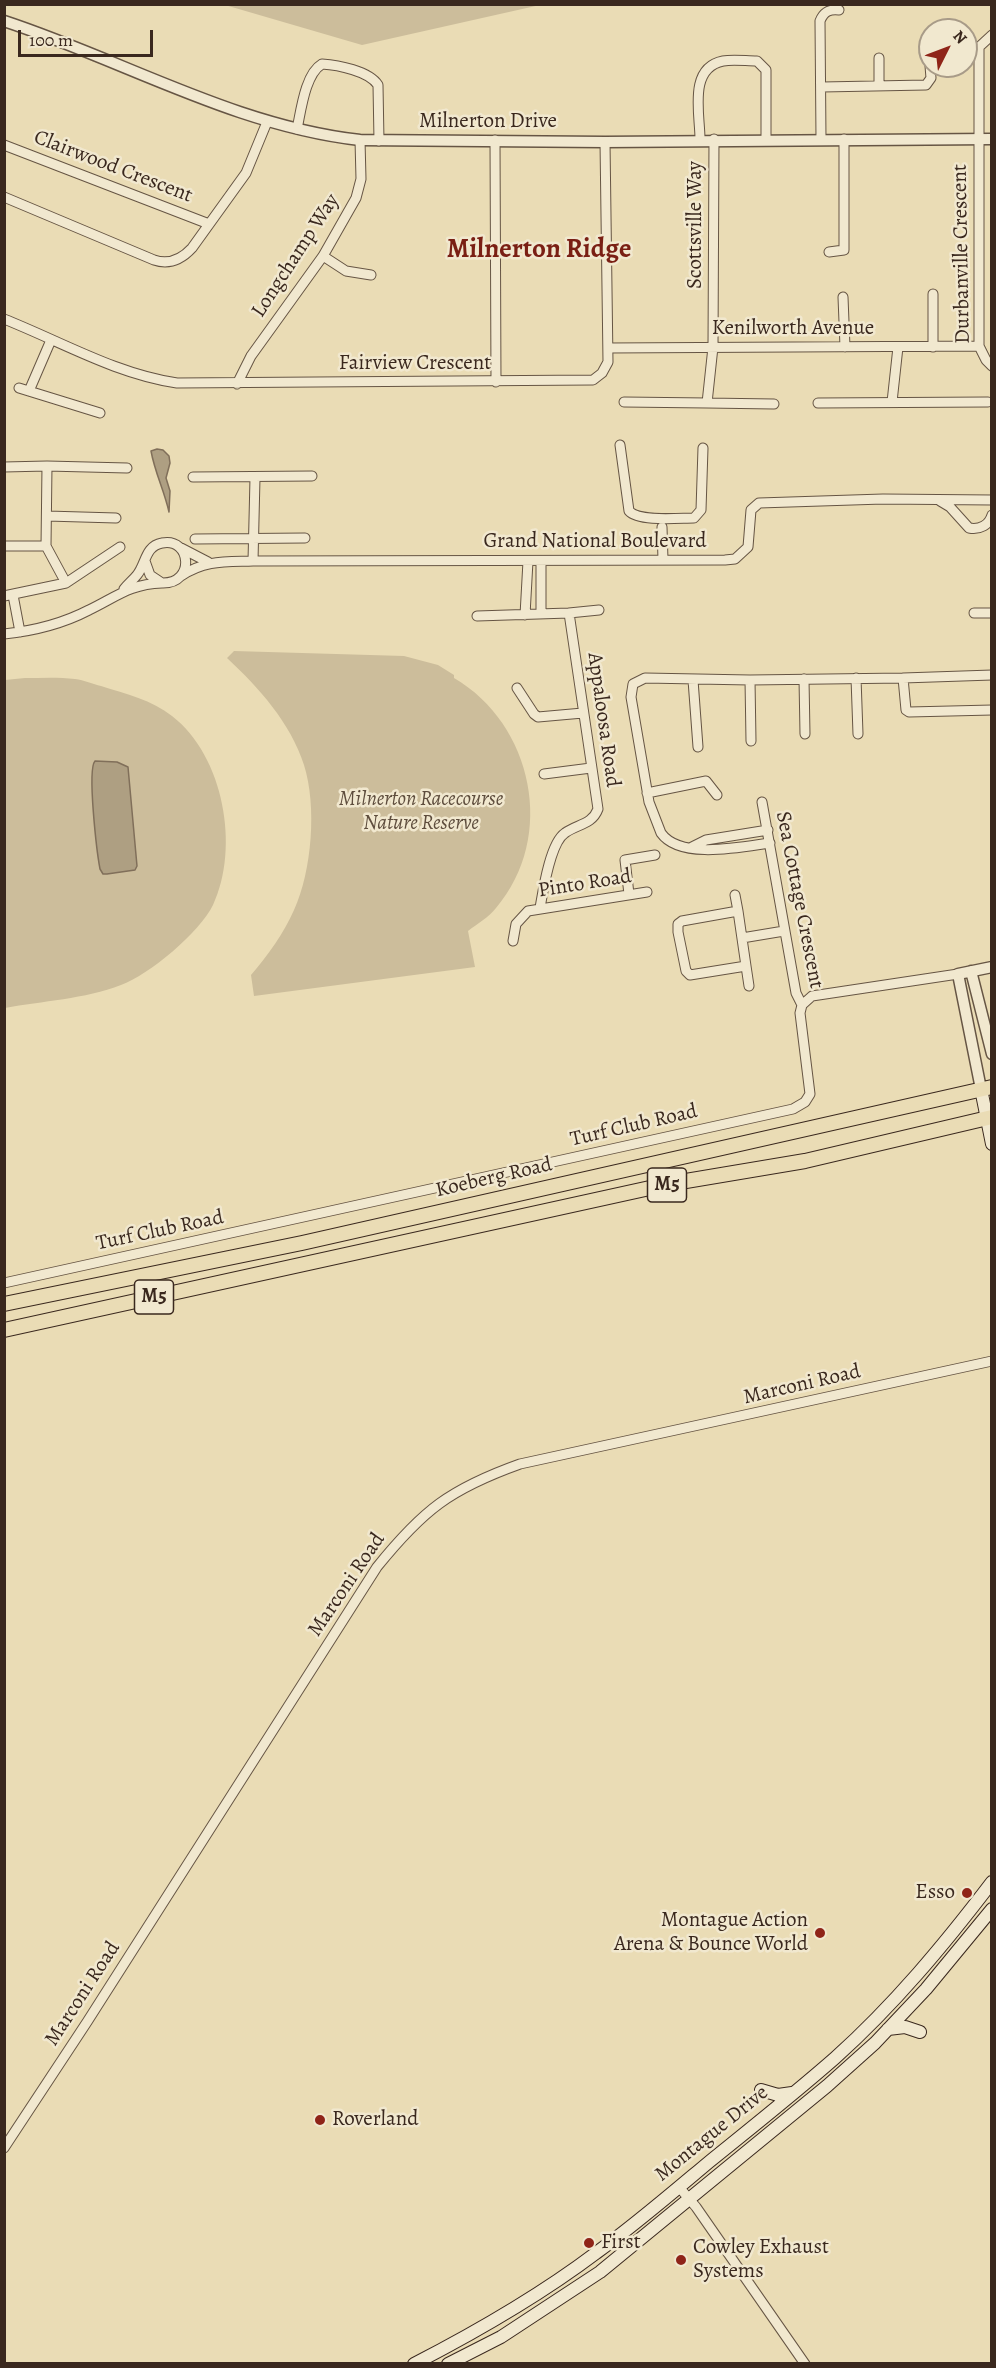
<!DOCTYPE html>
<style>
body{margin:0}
#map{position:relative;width:996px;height:2368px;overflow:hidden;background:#eadcb5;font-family:Alegreya,serif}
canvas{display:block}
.frame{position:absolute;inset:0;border:6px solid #3a281e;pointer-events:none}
.north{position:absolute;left:918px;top:18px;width:60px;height:60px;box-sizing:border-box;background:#f1e8cf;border:2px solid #a89b88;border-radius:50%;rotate:48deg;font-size:16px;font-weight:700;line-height:24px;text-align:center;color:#3a281e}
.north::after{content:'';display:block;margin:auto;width:21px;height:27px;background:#8f2418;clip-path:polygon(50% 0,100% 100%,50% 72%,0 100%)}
.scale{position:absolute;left:18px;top:30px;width:135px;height:27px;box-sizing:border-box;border:3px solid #3a281e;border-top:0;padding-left:8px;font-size:18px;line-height:21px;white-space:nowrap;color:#3a281e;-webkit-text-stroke:4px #f1e8cf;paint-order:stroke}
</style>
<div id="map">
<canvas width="996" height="2368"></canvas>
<div class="frame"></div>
<div class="north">N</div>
<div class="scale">100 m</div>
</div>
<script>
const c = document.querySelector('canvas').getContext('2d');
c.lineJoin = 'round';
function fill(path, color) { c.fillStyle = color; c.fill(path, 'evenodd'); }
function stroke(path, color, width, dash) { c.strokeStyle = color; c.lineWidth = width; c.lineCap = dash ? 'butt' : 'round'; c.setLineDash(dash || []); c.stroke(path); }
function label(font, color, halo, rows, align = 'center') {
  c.font = font + ' Alegreya,serif'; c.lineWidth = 5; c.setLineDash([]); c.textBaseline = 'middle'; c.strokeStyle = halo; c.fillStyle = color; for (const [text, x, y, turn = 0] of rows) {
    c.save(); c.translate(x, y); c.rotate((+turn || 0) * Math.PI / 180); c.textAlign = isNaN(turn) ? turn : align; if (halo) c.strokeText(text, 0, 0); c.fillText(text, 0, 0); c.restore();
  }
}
fill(new Path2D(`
 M225,5H540L362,45Z
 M234,651L404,656L438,665L454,675V678C533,724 557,837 496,908C489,917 477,924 468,931L475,967L254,996L251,975C268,955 284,933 294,910C312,871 317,806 304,765C290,722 259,688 227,658Z
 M25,678C41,678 59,677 75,679C84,680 93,684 101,686C126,694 152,700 172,716C224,756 240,848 213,905C200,932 149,975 121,985C85,999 42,1001 5,1008V680Z`), '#ccbd9b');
const water = new Path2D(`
 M157,449L163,450L169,456L170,463L166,478L170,491L169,512C164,490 155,473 151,451Z
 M95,761L117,762L128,767L137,866L135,870L107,874H103L100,869C97,853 87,770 95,761Z`);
fill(water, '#ae9f82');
stroke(water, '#806f5a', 1.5);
const minor = new Path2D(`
 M992,35L979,47V346L986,360L992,366
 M879,58V86
 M822,87L926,85L931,78L930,66
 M297,129C301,111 305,74 322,64C338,65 369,71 378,85L379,141
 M700,139C700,114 688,68 723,61C733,59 746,61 757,61L766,70V140
 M714,139L713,347L707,403L774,404
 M821,139L820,21C824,11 830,9 839,10
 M495,140L496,382
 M4,145L209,224
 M4,197L154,260C169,265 181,260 192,248L246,173L267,122
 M829,252L844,250V139
 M323,256L346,271L371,275
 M843,297L845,347
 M4,319C62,342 116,374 177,383L593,380L602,373L608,362L605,142
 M933,347V294
 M608,348L979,346
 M237,384L251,356L323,256L356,198L361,179L360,140
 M19,388L100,413
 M29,391L51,340
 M624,402L707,403
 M892,402L898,347
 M818,403L988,402
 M620,445L629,511C639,522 679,518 694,518L701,510L703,448
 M47,466L46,546L66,583
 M4,467L47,466L127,468
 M193,477L312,476
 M940,501L950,507L969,528C980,530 989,525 992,515
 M47,516L116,518
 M662,527L663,560
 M195,539L305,538
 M4,546H46
 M181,548L208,562
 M253,561L255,478
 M541,561V614
 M181,576C205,560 225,562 253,561L725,560L735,559L748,547L751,510L759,503L883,499L992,500
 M124,589C128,584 133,580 137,575C146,564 145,546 162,543C191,537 196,584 162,583L150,575L145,561
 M13,595L20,632
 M4,596L66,583L120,547
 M569,613L599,610
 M974,613H992
 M525,615L528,561
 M477,616L569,613L598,809C592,825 577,824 565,833C550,843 543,891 540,908
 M4,634C33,631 64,623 89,610C116,597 130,584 162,583
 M992,675L903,678L906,710L909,712L992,710
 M856,678L858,734
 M804,679L805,734
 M693,680L698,747
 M750,680L751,741
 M517,688L534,714L538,717L583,713
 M544,774L591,768
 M647,793L706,781L717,795
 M762,802L796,993L802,1005
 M770,843C741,847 680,860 661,833L649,802L631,697L633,684L645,678L750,680L903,678
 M692,847L706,840L768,830
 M629,894L625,860L655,855
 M735,895L738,911
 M738,911L746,966L690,975L686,971L678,932V924L682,921Z
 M742,938L784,931
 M513,941L516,924L528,911L647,892
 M746,966L749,986
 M4,1283L793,1109L805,1102L810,1094L800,1013L802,1005L812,996L958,974
 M4,2148L87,2022L377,1567C423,1510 450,1489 520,1464L992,1361
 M679,2187L696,2207L805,2364`);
const tertiary = new Path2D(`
 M4,21C123,60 235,126 360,140L605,142L992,139
 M971,971L992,1054
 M981,1089L958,974L992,967`);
const secondary = new Path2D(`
 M981,1089L992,1144
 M888,2029L905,2027L920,2032
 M761,2090L778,2095L792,2093
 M414,2364C478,2331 539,2296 596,2253C635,2225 672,2193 709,2162C751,2128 794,2094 835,2058C894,2005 944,1945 992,1882
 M448,2364L501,2337L600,2272L827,2086L875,2043L926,1989L992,1909`);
const primary = new Path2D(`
 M4,1304L302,1243L992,1087
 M4,1330L668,1184L805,1161L992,1117`);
stroke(minor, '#654', 11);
stroke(tertiary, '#654', 13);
stroke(secondary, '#3a281e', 14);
stroke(primary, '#3a281e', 16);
stroke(minor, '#f1e8cf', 9);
stroke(tertiary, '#f1e8cf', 10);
stroke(secondary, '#f1e8cf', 12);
stroke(primary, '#eadcb5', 14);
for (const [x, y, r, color] of [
 [967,1893,6,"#8f2418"],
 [820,1933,6,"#8f2418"],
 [320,2120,6,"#8f2418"],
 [589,2243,6,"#8f2418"],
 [681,2260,6,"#8f2418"]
]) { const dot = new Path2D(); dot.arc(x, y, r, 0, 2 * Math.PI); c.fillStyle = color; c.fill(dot); stroke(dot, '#f1e8cf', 2); }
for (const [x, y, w] of [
 [667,1185,39],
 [154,1297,39]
]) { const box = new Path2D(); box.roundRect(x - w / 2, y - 17, w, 34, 4.5); c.fillStyle = '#f1e8cf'; c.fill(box); stroke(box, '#3a281e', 1.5); }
label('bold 20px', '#3a281e', null, [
 ["M5",667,1185],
 ["M5",154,1297]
]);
label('21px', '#3a281e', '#f1e8cf', [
 ["Milnerton Drive",488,122],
 ["Clairwood Crescent",113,167,21],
 ["Scottsville Way",696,225,-90],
 ["Durbanville Crescent",962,254,-91],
 ["Longchamp Way",296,256,-57],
 ["Kenilworth Avenue",793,329],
 ["Fairview Crescent",415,364],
 ["Grand National Boulevard",595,542],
 ["Appaloosa Road",603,720,82],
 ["Pinto Road",585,884,-9],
 ["Sea Cottage Crescent",799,900,79],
 ["Turf Club Road",634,1126,-13],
 ["Koeberg Road",494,1178,-13],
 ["Turf Club Road",160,1231,-12],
 ["Marconi Road",802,1385,-13],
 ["Marconi Road",347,1585,-56],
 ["Marconi Road",83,1994,-57],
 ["Montague Drive",712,2134,-39]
]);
label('italic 21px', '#5e4d3d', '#f1e8cf', [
 ["Milnerton Racecourse",421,800],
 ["Nature Reserve",421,824]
]);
label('21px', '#3a281e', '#f1e8cf', [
 ["Esso",955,1893,"right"],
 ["Montague Action",808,1921,"right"],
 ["Arena & Bounce World",808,1945,"right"],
 ["Roverland",332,2120],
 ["First",601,2243],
 ["Cowley Exhaust",693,2248],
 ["Systems",693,2272]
], 'left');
label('bold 27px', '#7a1f14', '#f1e8cf', [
 ["Milnerton Ridge",539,250]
]);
</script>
